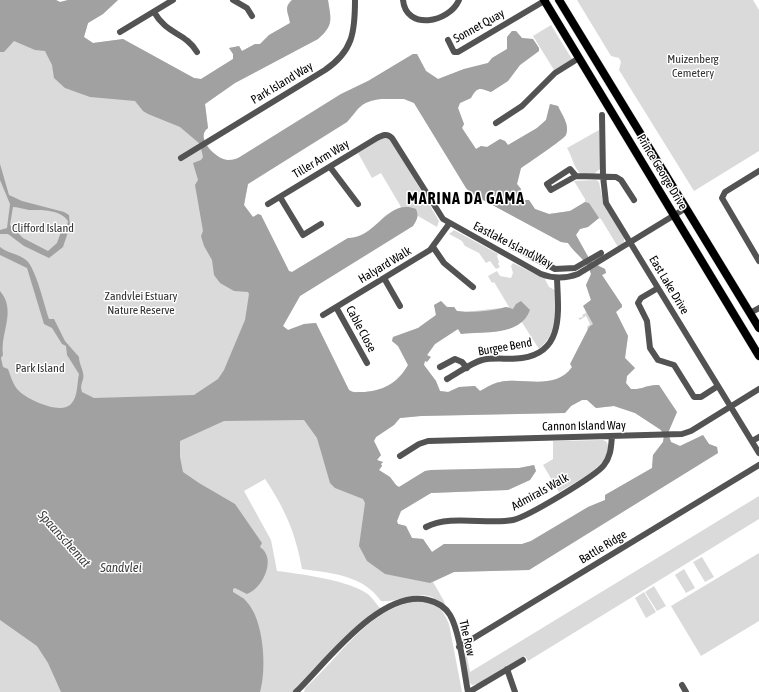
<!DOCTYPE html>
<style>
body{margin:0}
canvas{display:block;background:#fff}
</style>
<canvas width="759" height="692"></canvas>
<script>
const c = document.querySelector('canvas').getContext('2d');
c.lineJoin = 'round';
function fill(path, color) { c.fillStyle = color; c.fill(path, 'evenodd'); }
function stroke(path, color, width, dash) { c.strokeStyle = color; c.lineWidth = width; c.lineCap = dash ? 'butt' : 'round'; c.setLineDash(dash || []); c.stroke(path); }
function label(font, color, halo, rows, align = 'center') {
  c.font = font + ' "Asap Condensed",sans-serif'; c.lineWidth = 3; c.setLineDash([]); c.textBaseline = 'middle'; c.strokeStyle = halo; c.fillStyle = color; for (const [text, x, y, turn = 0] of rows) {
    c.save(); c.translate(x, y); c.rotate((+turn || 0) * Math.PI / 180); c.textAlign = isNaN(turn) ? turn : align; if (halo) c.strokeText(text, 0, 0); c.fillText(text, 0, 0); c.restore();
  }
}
fill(new Path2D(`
 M0,0H56L60,2L68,0H118L103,14L88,23L84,37L93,43L123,39L194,78L201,79L233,59V54L229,48L239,46L242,51L255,44H260L269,35L290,23C289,13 283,8 292,0H328C331,20 334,25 318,39L235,83L205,104L208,128C194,138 217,160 228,160C234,160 239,158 243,155L341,94L368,81L413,54H417L426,71L438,79L464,69L488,63L492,58L507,49V37L512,31H516L522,38L533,39L539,48V51L520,65L508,81L491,92C481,88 477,86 471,98L460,103L458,108L464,124L462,128L476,149L481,146L487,147L500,139L505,141L508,145L537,128L546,120L550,104L558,106C562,115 570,125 566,135C565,138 526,165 521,168L517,184L521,189L520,192L524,200H529L535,209L549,214L570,211L585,202V199L574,181L596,180L599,182L603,202L624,238V242L618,247L601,219L599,218L588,227L580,229L576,235L591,262L605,269L606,273L602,275L622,305V307L616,312L628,336L625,358L635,368L627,376L626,383L631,389C642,390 648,384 659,385L677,412L668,433L671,442L680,446L703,435L709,444L717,447L718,453L529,570L454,572L433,582L444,601L445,606C441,604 437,599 432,597C416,591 398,603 381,601C363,575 331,573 302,569C296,534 285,509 265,479L244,491L271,540L277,571C300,574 350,580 369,595C373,599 377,605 381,609L296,692H0ZM381,99H404L414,103L466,188L472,194L561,242L568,243C575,254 588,261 591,274L586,285L591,300L584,305L586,313L582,315L583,317L578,318L580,320L586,316L590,324L587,327L588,332C583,338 570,362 572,368C555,391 523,377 500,382C493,383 486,388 480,391L475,386L459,387L449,392L440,391L436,381L424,365V360L435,344L458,329L461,334C481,331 504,336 521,321L539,349C558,332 557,314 555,290L549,287L545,279L513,263L511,266L513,273L511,278L500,276L497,271L488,276L492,283L494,282L509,307L465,312L457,311L454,307H447L441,301L434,305L436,315L418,328L393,337L392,341L398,346L408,365C398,383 382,392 361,392C356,392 353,393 349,390L316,323L304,324L288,330L283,326L300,296L413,226L418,216L437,227L439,221L391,140L387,137L383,138L358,153L372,178L381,173L401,207C396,210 390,212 386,215C375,225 365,239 348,238L292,272L289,271L261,215L258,214L253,217L244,205L248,184L347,122C360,108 359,102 381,99ZM582,400H587L596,408L614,406L635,413L661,430L664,436L663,442L653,455L652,468L605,495V500L588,507L531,541L522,544H444L432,552L423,539L412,538L406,526L398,524L397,521L401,511L431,493L508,490L530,480L536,471L534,465L519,468L431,470L425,471L399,487L396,485L390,477L379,470L382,466L381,464L383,462L377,460L381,455L374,441L376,437L394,425L400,418L421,416L565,413L571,406Z
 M577,0H753L759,10V151L694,191L619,70L621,62L619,58L611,56Z
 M551,25L572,59L554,70L533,36Z
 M599,130L601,168L594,174H581C574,169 572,156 567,148Z
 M454,230L498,254L497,256L499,262L498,264L500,267L496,269L490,261L486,263L479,253L465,246L462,241L449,234Z
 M603,440L607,442C616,464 573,483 559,492L543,465L553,459V441Z
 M759,496V519L528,661L525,656L478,684L472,685L468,681L463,654L466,652L470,672Z
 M759,553V621L701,656L671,606Z
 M702,557L714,577L705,582L693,562Z
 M684,569L695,588L686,593L675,575Z
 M654,586L666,606L657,611L645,592Z
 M644,592L656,612L646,618L635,598Z
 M416,600C435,601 442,607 449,624L462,692H304L305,688C342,655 364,613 416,600Z`), '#dadada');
fill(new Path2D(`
 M0,0H56L60,2L68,0H118L103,14L88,23L84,37L93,43L123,39L194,78L201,79L233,59V54L229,48L239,46L242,51L255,44H260L269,35L290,23C289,13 283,8 292,0H328C331,20 334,25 318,39L235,83L205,104L208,128C194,138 217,160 228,160C234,160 239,158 243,155L341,94L368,81L413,54H417L426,71L438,79L464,69L488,63L492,58L507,49V37L512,31H516L522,38L533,39L539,48V51L520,65L508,81L491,92C481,88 477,86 471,98L460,103L458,108L464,124L462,128L476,149L481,146L487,147L500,139L505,141L508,145L537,128L546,120L550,104L558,106C562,115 570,125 566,135C565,138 526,165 521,168L517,184L521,189L520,192L524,200H529L535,209L549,214L570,211L585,202L589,203L599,218L588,227L580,229L576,235L591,262L605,269L606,273L602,275L622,305V307L616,312L628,336L625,358L635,368L627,376L626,383L631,389C642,390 648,384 659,385L677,412L668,433L671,442L680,446L703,435L709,444L717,447L718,453L529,570L454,572L430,583L385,574L367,561L359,546L365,503L363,499L335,488L330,483L317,438L304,420L224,421L180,441V457L183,472L199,483L235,504L262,543L260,547C277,558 263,588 247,594L235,588L233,589V592C237,595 243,597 246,601C264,619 267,669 260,692H61L48,663L37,646L0,620V291C17,311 0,332 3,355L1,358L3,367L8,369C11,377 13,385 19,391C28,400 61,415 71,404C78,397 77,383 79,374L67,355L66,346L62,344L52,328L44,324L27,268L0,255V247C7,253 19,254 26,260C36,268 44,305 49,319H54L65,341L79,357C79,363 82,367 83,373C85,381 79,383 82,392L94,398L194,395L218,379L224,370L245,320L249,294L248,292L234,291L220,283L214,275L212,260L204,246L201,236L203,231L195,185L198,180L193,163L201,160L203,157L200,144L180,127L148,114L143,111L135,101L90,97L65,88L54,78L52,65L45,51L35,50L14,41L4,52H0ZM381,99H404L414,103L466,188L472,194L561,242L568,243C575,254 588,261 591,274L586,285L591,300L583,306L593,324L589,327L570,364L572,367C555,391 523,377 500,382C493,383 486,388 480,391L475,386L459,387L448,392L440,391L436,381L424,365L425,361L427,362L431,357L427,355L435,344L458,329L461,334C483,331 520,337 530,310L521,301L516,304L513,309L506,307C494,311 470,313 457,311L454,307H447L441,301L434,305L436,315L418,328L393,337L392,341L398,346L408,365C398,383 382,392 361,392C356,392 353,393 349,390L316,323L304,324L288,330L283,326L300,296L413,226C417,220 419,216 416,209C387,198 376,239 348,238L292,272L289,271L261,215L258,214L253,217L244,205L248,184L347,122C360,108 359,102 381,99ZM582,400H587L596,408L614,406L635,413L661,430L664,436L663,442L653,455L652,468L605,495V500L588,507L531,541L522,544H444L432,552L423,539L412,538L406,526L398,524L397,521L401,511L431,493L508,490L530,480L536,471L534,465L519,468L431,470L425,471L399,487L396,485L390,477L379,470L382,466L381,464L383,462L377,460L381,455L374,441L376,437L394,425L400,418L421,416L565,413L571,406Z
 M0,164L9,195L22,201L64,212L69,215L70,226L63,247L49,258L24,246L8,234H0V230L7,228L10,204L0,180ZM13,207C18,207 23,209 29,210C41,210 60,209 68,221L67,226L62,229L57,243L48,251L23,238L10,225Z`), '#a1a1a1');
const major = new Path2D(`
 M544,0L759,356
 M559,0L759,328`);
stroke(major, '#dbdbdb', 9);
stroke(new Path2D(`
 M233,0L247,8L252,16
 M403,0C406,31 449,23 459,0
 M154,12C167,35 185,32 197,52
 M120,32L173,0
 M448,40L454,52H458L546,0
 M602,115L603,176L606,203L759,453
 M496,123L522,106L555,73L579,58
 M181,158L325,70C353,51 355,32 355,0
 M330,167L358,204
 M759,171L725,192L722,198L759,261
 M576,176L570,169L547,184L551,190L576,176L616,177L621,180L634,200
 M280,197L303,235L321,224
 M268,204L377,138C383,135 387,133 392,138L443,219L541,274C554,279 565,279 578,274L686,208
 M511,246L555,269L575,268L601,253
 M433,247L444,263L473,287
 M384,278L400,306
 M658,288L641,298L638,303L647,321L650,348L658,360L674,365L694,397H701L718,386
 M336,307L367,363
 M750,313L759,308
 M323,315L430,250L449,224
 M440,367L455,359L462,362L467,368
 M447,379C458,373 471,363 482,360C495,357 509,360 522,358C565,352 558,310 557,278
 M752,441L759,437
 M400,456L419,444L428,441L682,434L691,431L759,389
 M426,527C450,514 487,525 513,520C527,517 596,476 604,465C611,456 611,447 612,436
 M459,647L759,465
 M507,669L515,692
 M682,685L686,692
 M296,692C326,663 381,588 428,600C437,602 445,607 450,615C460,632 464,672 468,692
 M469,692L523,660`), '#535353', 6);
stroke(major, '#000', 8);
label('12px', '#000', '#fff', [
 ["Sonnet Quay",479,26,-29],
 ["Park Island Way",282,83,-31],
 ["Tiller Arm Way",321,159,-31],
 ["Prince George Drive",662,172,59],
 ["Eastlake Island Way",513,245,27],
 ["Halyard Walk",385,265,-31],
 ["East Lake Drive",669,285,59],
 ["Cable Close",361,329,62],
 ["Burgee Bend",505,347,-10],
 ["Cannon Island Way",584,426,-1],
 ["Admirals Walk",540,492,-29],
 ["Battle Ridge",603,547,-31],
 ["The Row",467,638,77]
]);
label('12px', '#313131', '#fff', [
 ["Muizenberg",693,59],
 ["Cemetery",693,73],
 ["Clifford Island",43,228],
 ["Zandvlei Estuary",141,296],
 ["Nature Reserve",141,310],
 ["Park Island",40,368]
]);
label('italic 13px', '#424242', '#fff', [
 ["Spaanschemat",64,539,48],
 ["Sandvlei",121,568]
]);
c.letterSpacing = '1px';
label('bold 16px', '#000', '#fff', [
 ["MARINA DA GAMA",466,199]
]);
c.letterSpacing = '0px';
</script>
